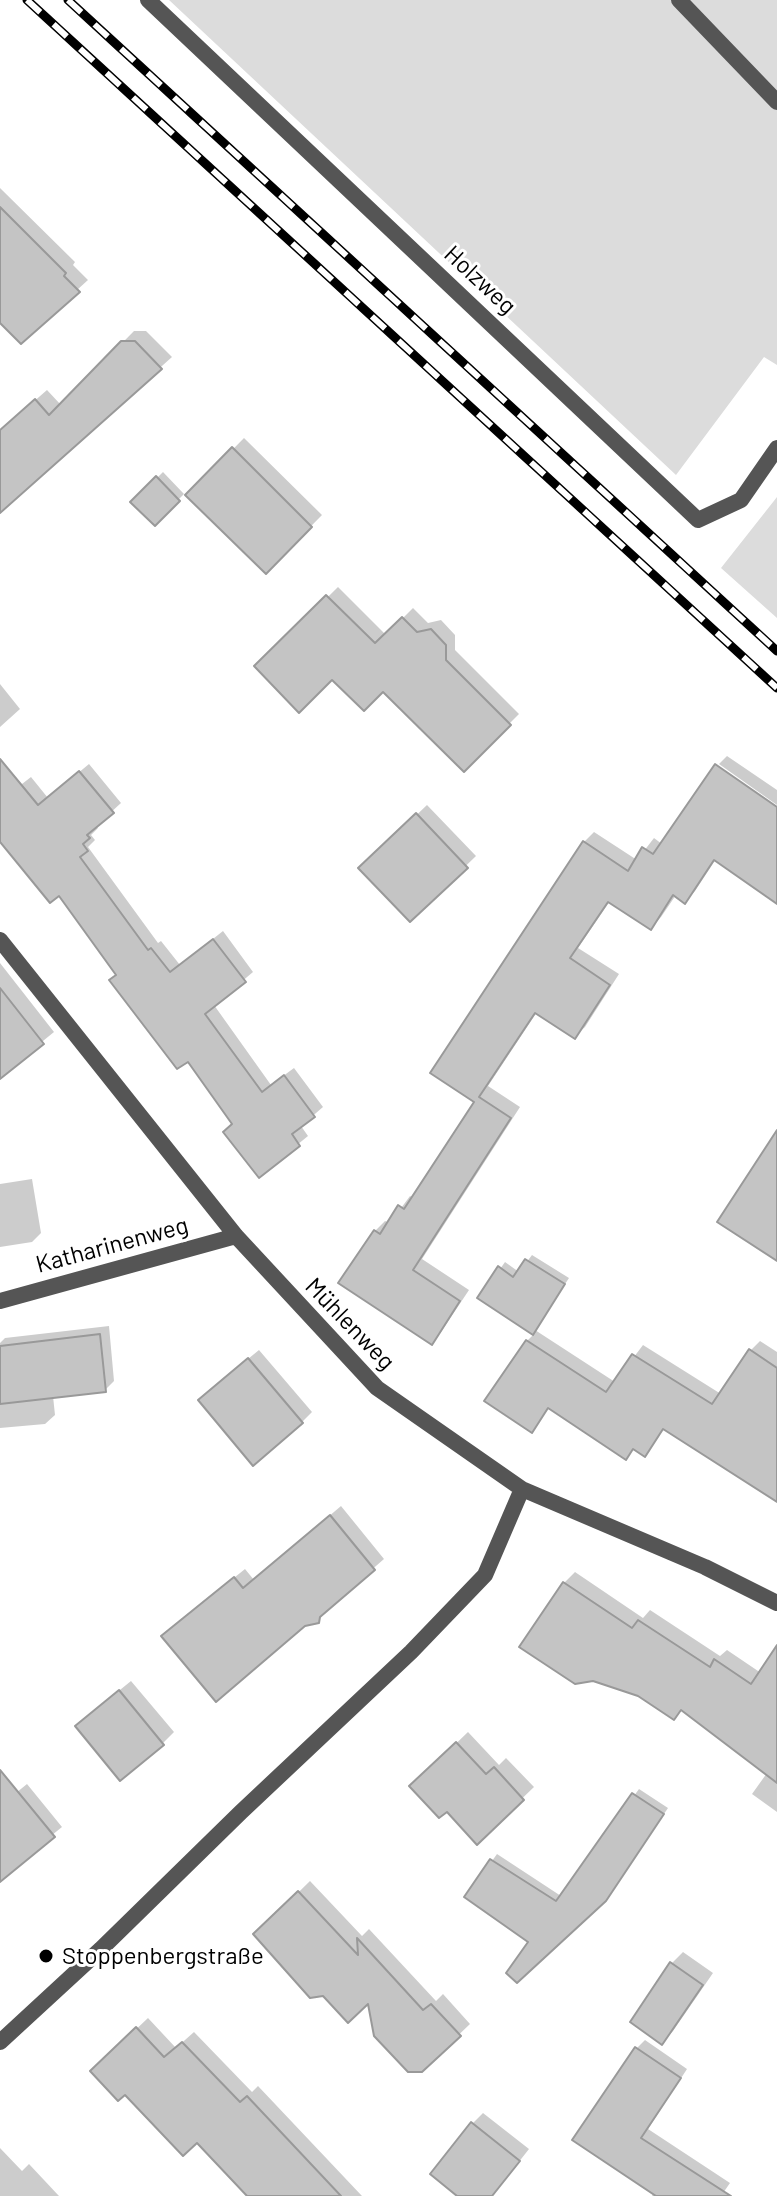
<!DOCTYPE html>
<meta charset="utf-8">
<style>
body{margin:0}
canvas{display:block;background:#fff}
</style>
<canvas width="777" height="2196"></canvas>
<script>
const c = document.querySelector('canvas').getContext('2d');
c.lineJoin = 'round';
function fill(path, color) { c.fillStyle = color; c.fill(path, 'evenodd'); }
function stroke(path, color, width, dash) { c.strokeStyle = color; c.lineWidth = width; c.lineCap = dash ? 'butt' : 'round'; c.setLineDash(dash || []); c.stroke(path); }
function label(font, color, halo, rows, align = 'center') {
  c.font = font + ' Barlow,sans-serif'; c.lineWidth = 6; c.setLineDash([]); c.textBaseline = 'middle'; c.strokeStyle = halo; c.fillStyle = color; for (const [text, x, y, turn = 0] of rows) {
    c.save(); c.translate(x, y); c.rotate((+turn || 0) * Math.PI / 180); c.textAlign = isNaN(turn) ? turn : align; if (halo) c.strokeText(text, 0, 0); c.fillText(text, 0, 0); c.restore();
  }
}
fill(new Path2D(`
 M169,0H777V365L764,357L676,475Z
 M777,497V618L721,568Z`), '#dcdcdc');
fill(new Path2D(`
 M0,188L75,262L73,265L88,280L21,341L0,320Z
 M134,331H146L172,357L12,500L0,486V431L47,390L61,405Z
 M244,438L322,515L266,572L188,495Z
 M163,472L184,494L155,523L133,502Z
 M338,587L386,635L413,608L428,623L441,620L455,635V650L519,714L464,769L383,689L332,677L257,667Z
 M0,684L20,709L0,727Z
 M727,756L777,790V805L719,764Z
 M89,764L121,803L96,826L98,828L91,835L95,840L88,847L158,943L161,941L180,965L223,931L253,972L214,1005L271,1085L294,1068L323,1107L301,1126L308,1136L259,1176L234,1123L188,1059L118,974L59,894L0,839V801L31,777L48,798Z
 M427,805L476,856L410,920L361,868Z
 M777,810V902L716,859L695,891L685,901L676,895L661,917L651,927L610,901L578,948L619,974L585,1027L574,1037L537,1012L488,1086L520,1107L422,1259L469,1290L441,1332L431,1342L341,1283L375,1231L385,1221L390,1223L410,1196L414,1198L477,1101L584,842L594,832L637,860L654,838L662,844Z
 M0,963L54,1032L0,1076Z
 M32,1179L41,1233L32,1242L0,1247V1184Z
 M532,1255L569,1278L535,1330L615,1382L643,1345L721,1394L750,1351L760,1341L777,1352V1500L665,1428L644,1454L635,1448L626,1457L550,1407L531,1430L527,1341L535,1333L480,1298L505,1262L519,1272Z
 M109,1326L114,1381L105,1390L53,1396L55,1415L45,1424L0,1428V1343L5,1338Z
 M259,1350L312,1412L302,1422L210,1390Z
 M341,1506L384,1559L329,1607L318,1621L174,1626L245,1569L254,1580Z
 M575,1572L643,1618L650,1610L720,1656L727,1650L761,1673L777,1659V1812L752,1794L767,1773L682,1709L674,1717L564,1583Z
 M131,1681L174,1732L163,1743L89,1715Z
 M468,1732L499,1765L506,1758L534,1787L477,1842L447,1809L412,1786Z
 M27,1784L62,1827L0,1877V1806Z
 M639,1789L668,1808L611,1893L530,1941L467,1896L497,1854L561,1896Z
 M310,1881L362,1936L369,1929L436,2001L443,1994L470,2024L422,2070L369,2000L324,1994L256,1934Z
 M683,1952L713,1973L673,2031L662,2042L672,1963Z
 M148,2018L176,2048L194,2032L252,2092L258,2086L362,2196H250L197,2140L92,2071Z
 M645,2040L687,2069L648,2129L730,2183L721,2196H652L654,2192L575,2140L637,2048Z
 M483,2113L529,2149L492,2196H460L472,2124Z
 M0,2148L22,2171L29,2164L59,2196H0Z`), '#0003');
const building = new Path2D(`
 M0,207L66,273L64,276L80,292L21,344L0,323Z
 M121,341H135L162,369L0,513V430L35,399L49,415Z
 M232,447L312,527L266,574L185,495Z
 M156,476L180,501L155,526L130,502Z
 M326,595L375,643L402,617L417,632L431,629L446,645V660L511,725L464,772L383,692L364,711L332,680L299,713L254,666Z
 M0,759L38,805L79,771L114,813L87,835L90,838L83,844L88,851L80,857L148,950L151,948L170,972L213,939L246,982L205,1014L262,1092L284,1075L315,1117L292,1134L300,1146L259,1178L223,1132L232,1124L188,1062L177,1069L109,980L116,975L59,896L50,903L0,842Z
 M715,764L777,807V904L714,860L685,904L673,895L651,930L608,902L570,958L610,985L575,1039L535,1013L479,1097L511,1118L413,1270L460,1301L432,1345L338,1283L374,1230L380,1234L398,1205L404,1209L474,1102L430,1073L583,841L628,871L642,847L653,854Z
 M416,813L468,868L410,922L358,868Z
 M0,988L44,1044L0,1079Z
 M777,1130V1261L717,1222Z
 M525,1259L565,1284L533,1335L477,1298L498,1266L513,1277Z
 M100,1334L106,1392L0,1404V1346Z
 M526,1340L606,1392L632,1354L712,1404L749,1349L777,1368V1502L663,1429L645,1457L633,1449L626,1460L548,1408L532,1433L484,1401Z
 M248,1358L303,1423L253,1466L198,1400Z
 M330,1515L375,1570L320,1617L319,1623L305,1626L216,1702L161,1636L234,1577L243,1588Z
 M563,1582L632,1628L638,1620L710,1667L714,1659L751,1684L777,1645V1783L681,1710L674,1720L638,1696L593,1681L575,1684L519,1647Z
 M119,1690L164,1745L120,1781L75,1726Z
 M456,1742L486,1774L494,1767L524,1800L477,1845L447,1812L439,1818L409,1786Z
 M0,1770L55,1837L0,1882Z
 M632,1793L664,1814L606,1901L517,1983L506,1973L528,1942L464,1897L490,1859L556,1901Z
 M298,1891L358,1955L357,1938L423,2010L431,2004L461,2036L422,2072H408L374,2036L368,2004L348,2023L323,1996L310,1998L253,1934Z
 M670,1962L703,1985L662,2045L630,2022Z
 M136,2027L164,2057L182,2042L240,2102L247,2096L341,2196H247L197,2143L183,2156L125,2095L118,2101L90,2071Z
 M635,2047L681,2078L641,2138L731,2196H656L572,2140Z
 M471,2122L520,2161L492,2196H457L430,2174Z`);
fill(building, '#c4c4c4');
stroke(building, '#999', 2);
stroke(new Path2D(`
 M148,0L698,520L741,500L777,448
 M679,0L777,102
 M0,940L236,1236L377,1388L522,1489L705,1567L777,1603
 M0,1301L236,1236
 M0,2042L101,1949L241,1812L411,1652L485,1575L522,1489`), '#555', 16);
const rail = new Path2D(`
 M27,0L777,688
 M68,0L777,651`);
stroke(rail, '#000', 9);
stroke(rail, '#fff', 6, [18]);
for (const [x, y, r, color] of [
 [46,1956,8,"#000"]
]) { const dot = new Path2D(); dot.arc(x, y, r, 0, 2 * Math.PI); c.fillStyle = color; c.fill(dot); stroke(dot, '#fff', 3); }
label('24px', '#000', '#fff', [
 ["Holzweg",480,280,43],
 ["Katharinenweg",112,1245,-15],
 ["Mühlenweg",350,1324,46]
]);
label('24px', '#000', '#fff', [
 ["Stoppenbergstraße",62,1956]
], 'left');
</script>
